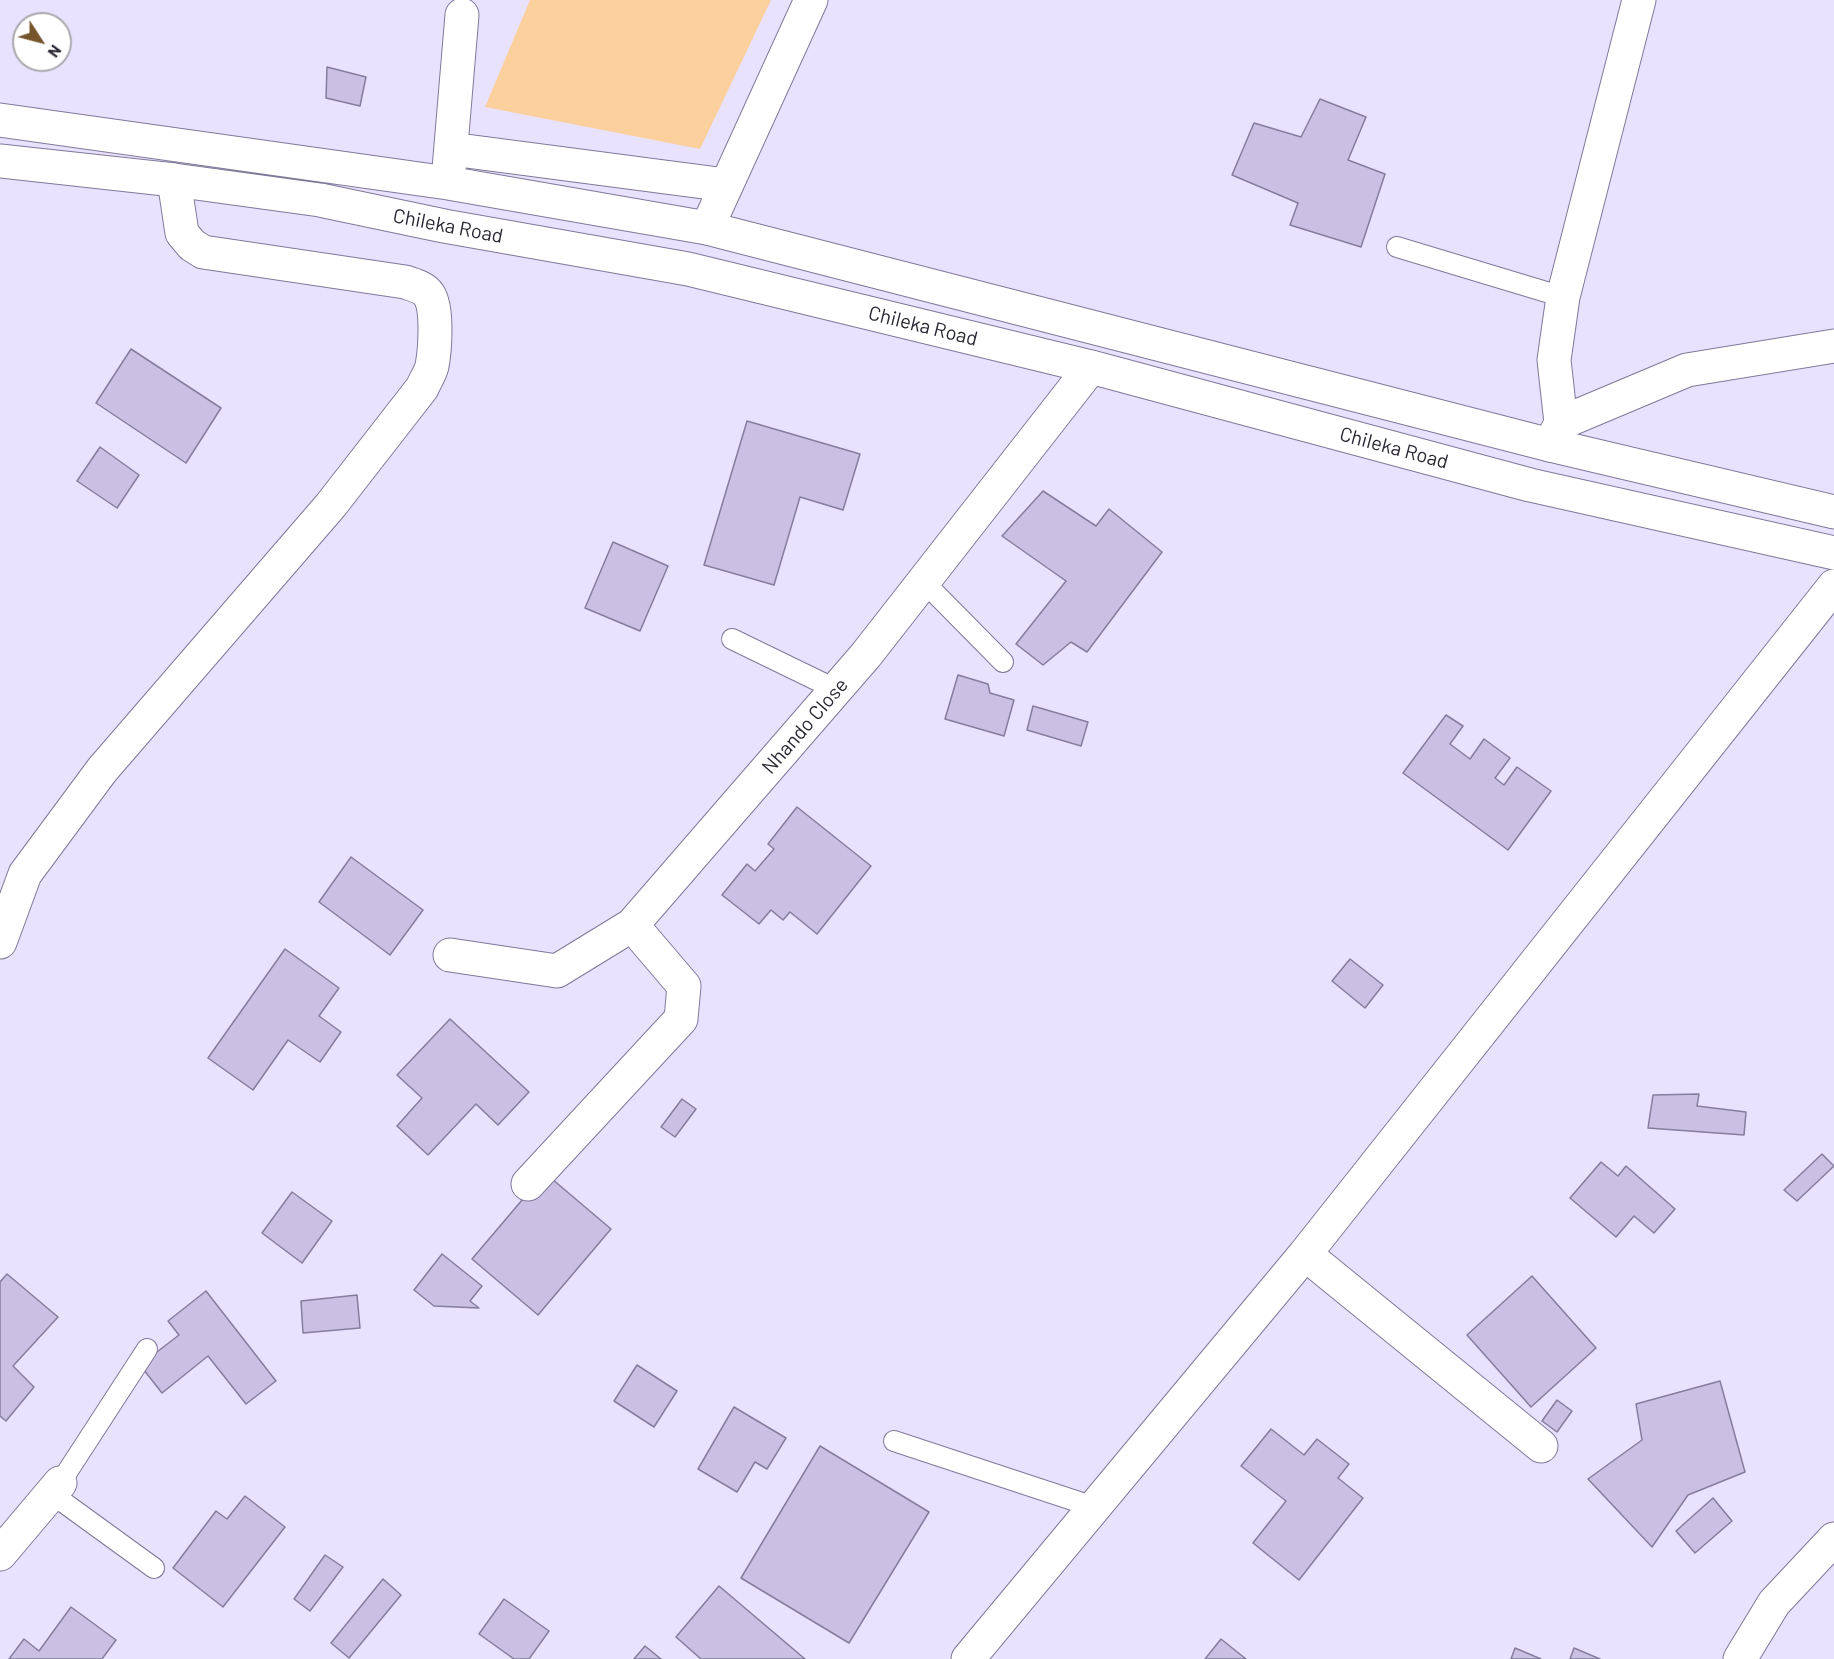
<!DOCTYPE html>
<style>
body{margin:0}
#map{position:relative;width:1834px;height:1659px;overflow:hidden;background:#e9e2ff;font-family:Barlow,sans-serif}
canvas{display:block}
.north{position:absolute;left:12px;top:12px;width:60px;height:60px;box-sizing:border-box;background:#fff;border:2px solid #aaa9ae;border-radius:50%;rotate:126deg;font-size:16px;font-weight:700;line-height:24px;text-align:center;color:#2b2734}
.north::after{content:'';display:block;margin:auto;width:21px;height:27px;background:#76552c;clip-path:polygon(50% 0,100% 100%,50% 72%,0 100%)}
</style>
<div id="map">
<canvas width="1834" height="1659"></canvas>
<div class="north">N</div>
</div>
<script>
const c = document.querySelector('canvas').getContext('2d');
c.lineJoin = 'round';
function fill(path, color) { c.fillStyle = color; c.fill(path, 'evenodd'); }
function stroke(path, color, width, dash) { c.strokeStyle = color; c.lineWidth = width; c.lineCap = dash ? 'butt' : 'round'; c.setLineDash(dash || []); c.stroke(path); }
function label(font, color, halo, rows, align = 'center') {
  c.font = font + ' Barlow,sans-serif'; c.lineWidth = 4.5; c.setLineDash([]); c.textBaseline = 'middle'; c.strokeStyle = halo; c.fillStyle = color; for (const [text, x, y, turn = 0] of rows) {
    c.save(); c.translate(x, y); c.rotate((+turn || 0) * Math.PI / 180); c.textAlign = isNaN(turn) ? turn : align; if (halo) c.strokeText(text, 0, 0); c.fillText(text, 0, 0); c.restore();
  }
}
fill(new Path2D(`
 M530,0H771L700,149L485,107Z`), '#fcd09d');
const building = new Path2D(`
 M327,67L366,77L360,106L326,98Z
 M1320,99L1366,117L1348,160L1385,174L1361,247L1290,225L1298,203L1232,175L1254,123L1301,137Z
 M131,349L221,408L186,463L96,403Z
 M747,421L860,454L843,510L800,497L774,585L704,565Z
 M100,447L139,475L117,508L77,481Z
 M1043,491L1096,526L1109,509L1162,552L1087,652L1071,642L1043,665L1016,644L1066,581L1002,536Z
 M613,542L668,566L640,631L585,608Z
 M958,675L988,684L990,693L1014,700L1004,736L945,719Z
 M1033,706L1088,722L1081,746L1027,730Z
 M1446,715L1463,726L1450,744L1470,759L1484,739L1510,758L1495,778L1504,785L1517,767L1551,791L1508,850L1403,773Z
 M797,807L871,866L817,934L790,912L783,920L771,910L759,924L722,895L747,864L755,871L774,849L768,844Z
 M351,857L423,910L390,955L319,902Z
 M285,949L339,988L319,1016L341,1032L320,1062L288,1040L253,1090L208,1058Z
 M1350,959L1383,985L1365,1008L1332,981Z
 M450,1019L529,1092L498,1125L476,1104L428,1155L397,1126L422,1098L397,1075Z
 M1699,1094L1697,1106L1746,1112L1744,1135L1648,1128L1653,1095Z
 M682,1099L696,1109L675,1137L661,1127Z
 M1822,1154L1834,1166L1797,1201L1784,1190Z
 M1601,1162L1618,1176L1626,1166L1675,1209L1654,1233L1634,1216L1616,1237L1570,1198Z
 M545,1173L611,1229L538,1315L472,1259Z
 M292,1192L332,1221L302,1263L262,1233Z
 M442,1254L482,1286L470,1301L479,1308L434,1306L414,1290Z
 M7,1274L58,1317L13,1366L34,1387L6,1421L0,1416V1282Z
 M1532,1276L1596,1348L1531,1407L1467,1335Z
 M206,1291L276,1381L246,1404L208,1356L162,1393L140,1365L179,1335L168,1321Z
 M357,1295L360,1328L303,1333L301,1301Z
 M637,1365L677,1391L654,1427L614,1401Z
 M1720,1381L1745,1472L1688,1495L1652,1547L1588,1479L1642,1440L1636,1404Z
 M1557,1400L1572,1411L1557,1432L1542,1421Z
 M734,1407L786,1438L767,1469L755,1462L737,1492L698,1469Z
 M1271,1429L1304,1455L1317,1439L1349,1464L1338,1478L1363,1498L1299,1580L1253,1543L1286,1501L1241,1466Z
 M820,1446L929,1512L849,1643L741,1578Z
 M245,1496L285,1527L223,1607L173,1568L216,1511L227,1519Z
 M1713,1498L1732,1521L1695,1553L1676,1531Z
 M325,1555L343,1567L310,1611L294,1599Z
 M383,1579L401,1595L349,1658L331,1643Z
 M719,1586L805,1659H701L676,1637Z
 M504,1599L549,1631L529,1659H514L479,1634Z
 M71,1607L116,1640L102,1659H9L24,1639L39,1651Z
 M1221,1639L1246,1659H1205Z
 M645,1646L661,1659H634Z
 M1515,1648L1541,1659H1511Z
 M1574,1648L1600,1659H1570Z`);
fill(building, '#cac0e3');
stroke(building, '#857d9d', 1.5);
const lane = new Path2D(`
 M1397,247L1563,297
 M924,582L1003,662
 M732,639L837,690
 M894,1441L1094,1507
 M60,1483L147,1349
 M52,1494L154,1568`);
const street = new Path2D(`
 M451,149L726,185
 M449,169L462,15
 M707,228L811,0
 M1561,423L1687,370L1834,346
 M1550,445L1561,423L1554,360L1563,297L1639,0
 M0,942L25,874L102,770L331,505L422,388C425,381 430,374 432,366C435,350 438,309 429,295C424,287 413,285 405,282L203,252L192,245L182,233L174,180
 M450,955L557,971L632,925L866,655L1091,367
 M528,1184L681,1019L684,986L632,925
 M1305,1254L1541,1446
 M0,1554L60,1483
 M968,1659L1305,1254L1834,586
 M1740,1659L1774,1603L1834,1539`);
const highway = new Path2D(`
 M0,120L448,183L707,228L1550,445L1834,512
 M0,161L174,180L320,200L444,226L688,269L1091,367L1530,485L1834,553`);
stroke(lane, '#807898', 22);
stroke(street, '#807898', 35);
stroke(highway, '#807898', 35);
stroke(lane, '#fff', 20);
stroke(street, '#fff', 33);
stroke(highway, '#fff', 33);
label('20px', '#2b2734', '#fff', [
 ["Chileka Road",448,226,11],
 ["Chileka Road",923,326,14],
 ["Chileka Road",1394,448,15],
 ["Nhando Close",805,726,-49]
]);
</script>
